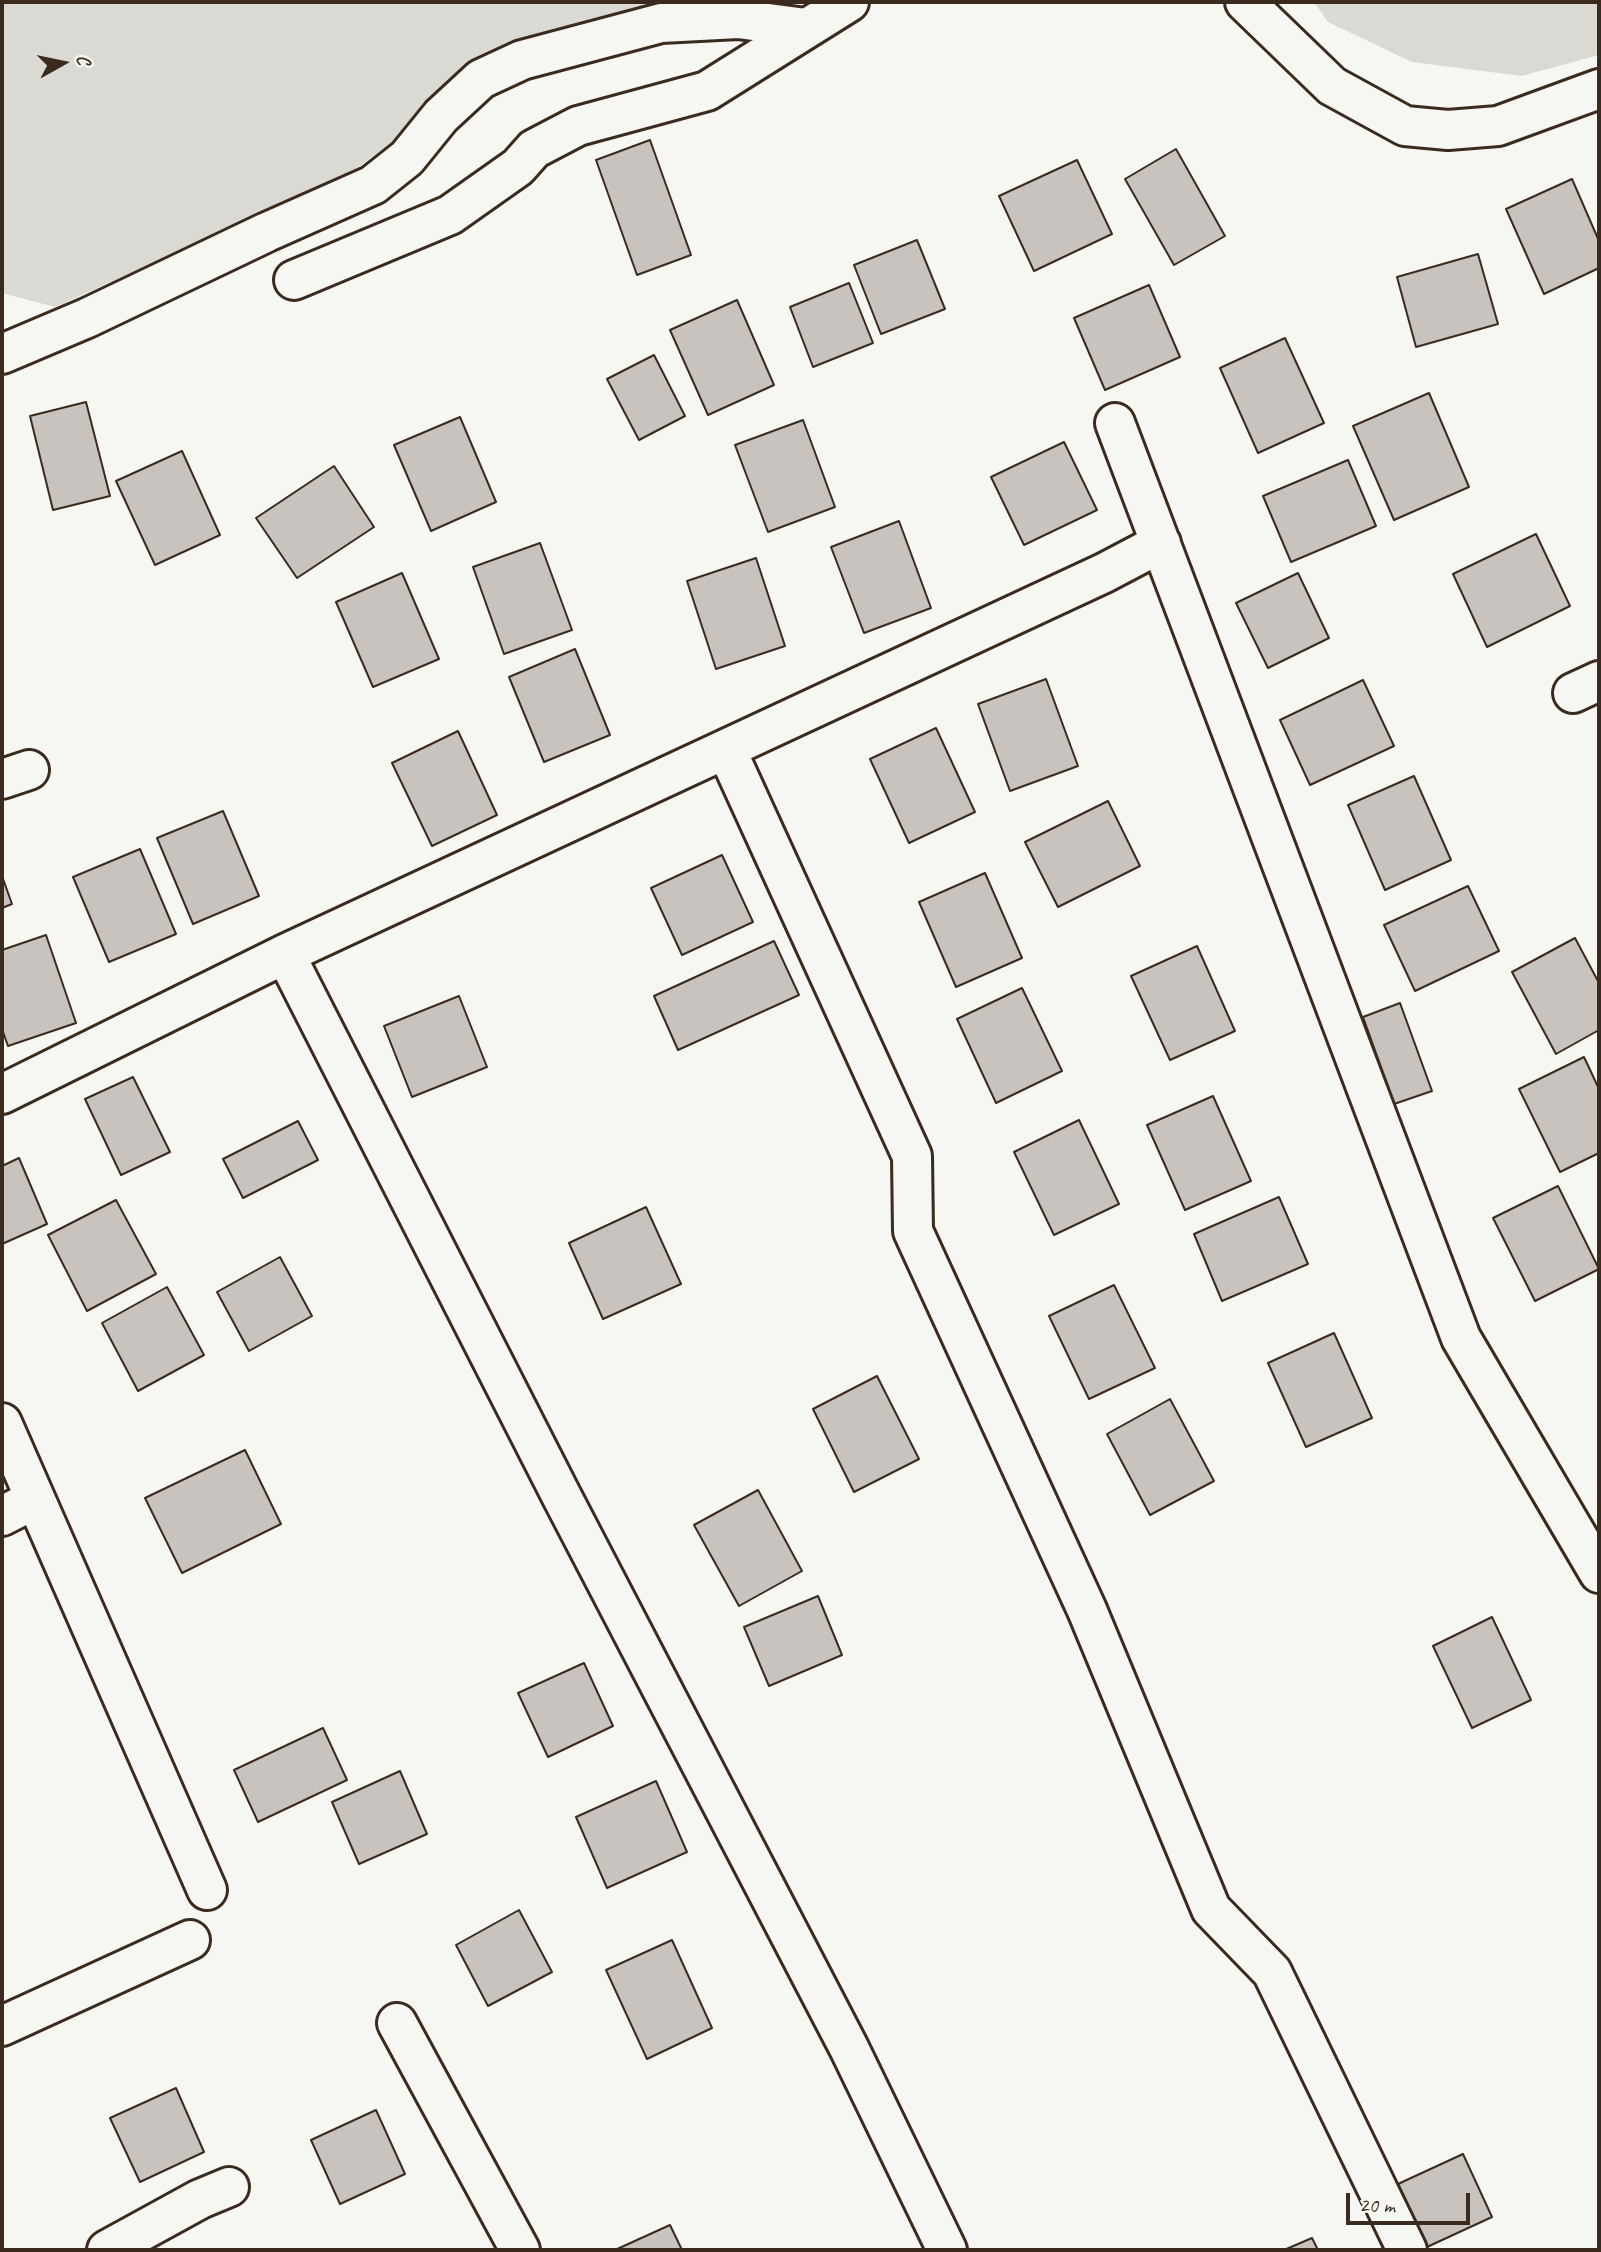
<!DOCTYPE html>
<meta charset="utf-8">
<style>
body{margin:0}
#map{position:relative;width:1601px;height:2252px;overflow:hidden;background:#f6f6f2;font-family:Caveat,sans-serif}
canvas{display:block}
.frame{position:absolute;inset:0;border:4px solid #3b2a1e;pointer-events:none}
.north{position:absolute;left:28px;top:28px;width:70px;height:70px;-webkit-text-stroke:5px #f6f6f2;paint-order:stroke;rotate:81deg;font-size:19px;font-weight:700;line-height:28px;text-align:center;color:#3b2a1e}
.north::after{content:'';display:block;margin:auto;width:24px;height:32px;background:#3b2a1e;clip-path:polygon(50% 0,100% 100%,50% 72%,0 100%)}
.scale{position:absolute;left:1346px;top:2193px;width:124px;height:32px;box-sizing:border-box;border:4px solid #3b2a1e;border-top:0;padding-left:9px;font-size:21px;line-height:24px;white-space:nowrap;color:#3b2a1e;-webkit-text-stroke:5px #f6f6f2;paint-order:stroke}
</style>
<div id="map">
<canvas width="1601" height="2252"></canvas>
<div class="frame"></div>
<div class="north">С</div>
<div class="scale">20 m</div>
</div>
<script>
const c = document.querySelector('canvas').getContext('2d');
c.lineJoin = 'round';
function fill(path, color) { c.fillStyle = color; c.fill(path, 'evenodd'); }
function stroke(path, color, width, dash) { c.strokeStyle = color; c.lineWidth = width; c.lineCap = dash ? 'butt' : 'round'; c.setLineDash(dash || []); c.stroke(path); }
fill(new Path2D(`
 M2,2H680L408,130L348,175L55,307L2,293Z
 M1314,2H1599V55L1522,76L1412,62L1328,22Z`), '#dad9d3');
const building = new Path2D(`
 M650,140L691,255L637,275L596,160Z
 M1176,149L1225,236L1174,265L1125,179Z
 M1077,160L1112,234L1034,271L999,196Z
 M1572,179L1599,241V268L1544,294L1506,209Z
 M917,240L945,309L881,334L854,265Z
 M1478,254L1498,324L1416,347L1397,277Z
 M849,283L873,343L813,367L790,307Z
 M1149,285L1180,357L1105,390L1074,318Z
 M737,300L774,385L708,415L670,330Z
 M1285,338L1324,423L1258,453L1220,368Z
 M654,355L685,416L639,440L607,379Z
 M1429,393L1469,487L1394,520L1353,426Z
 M86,402L110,496L53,510L30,416Z
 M460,417L496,502L431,531L394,445Z
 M803,420L835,507L768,532L735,445Z
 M1064,442L1097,510L1024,545L991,477Z
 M182,451L220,535L155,565L116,481Z
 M1348,460L1376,526L1291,562L1263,496Z
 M334,466L374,527L297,578L256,518Z
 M899,521L931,608L864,633L831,547Z
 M1536,534L1570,606L1487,647L1453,574Z
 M540,543L572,630L504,654L473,567Z
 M756,558L785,646L716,669L687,581Z
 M402,573L439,659L373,687L336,602Z
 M1298,573L1329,638L1268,668L1236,603Z
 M575,649L610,735L544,762L509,677Z
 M1046,679L1078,766L1010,791L978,704Z
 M1363,680L1394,746L1310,785L1280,720Z
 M936,728L975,812L909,843L870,759Z
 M458,731L497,815L432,846L392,763Z
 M1414,776L1451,860L1385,890L1348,805Z
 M1108,801L1140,866L1058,907L1025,842Z
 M223,811L259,896L193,924L157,838Z
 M140,849L176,934L109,962L73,877Z
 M722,855L753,922L682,955L651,888Z
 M985,873L1022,958L956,987L919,902Z
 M2,876L12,904L2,908Z
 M1468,886L1499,951L1415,991L1384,925Z
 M46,935L76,1023L8,1046L2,1029V950Z
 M1575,938L1599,983V1030L1556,1054L1512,972Z
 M774,941L799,995L678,1050L654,996Z
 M1197,946L1235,1031L1170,1060L1131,976Z
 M1022,988L1062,1071L996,1103L957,1019Z
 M459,996L487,1067L412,1097L384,1026Z
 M1400,1003L1432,1091L1394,1104L1363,1017Z
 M1584,1057L1599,1089V1153L1560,1172L1519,1089Z
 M133,1077L170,1152L121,1175L85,1099Z
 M1213,1096L1251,1181L1185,1210L1147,1125Z
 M1079,1120L1119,1204L1054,1235L1014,1152Z
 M298,1121L318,1160L243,1198L223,1159Z
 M19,1158L47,1224L2,1244V1166Z
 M1558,1186L1599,1269L1535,1301L1493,1218Z
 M1279,1197L1308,1264L1222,1301L1194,1234Z
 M116,1200L156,1274L87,1311L48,1235Z
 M646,1207L681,1284L603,1319L569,1243Z
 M280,1257L312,1316L249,1351L217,1292Z
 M1114,1285L1155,1368L1089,1399L1049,1316Z
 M167,1287L204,1355L138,1391L102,1323Z
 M1334,1333L1372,1418L1306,1447L1268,1363Z
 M877,1376L919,1459L854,1492L813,1409Z
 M1170,1399L1214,1481L1150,1515L1107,1434Z
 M245,1450L281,1524L182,1573L145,1498Z
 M758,1490L802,1571L739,1606L694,1525Z
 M818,1596L842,1655L769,1686L744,1627Z
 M1492,1617L1531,1700L1472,1728L1433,1646Z
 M584,1663L613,1726L548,1757L518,1693Z
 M323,1728L347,1780L258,1822L234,1770Z
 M400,1771L427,1834L359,1864L332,1802Z
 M656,1781L687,1852L607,1888L576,1817Z
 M519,1910L552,1972L488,2006L456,1945Z
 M672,1940L712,2028L647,2059L606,1970Z
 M176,2088L204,2152L140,2182L110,2118Z
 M376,2110L405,2174L340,2204L311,2140Z
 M1463,2154L1492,2217L1427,2247L1398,2184Z
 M670,2225L682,2250H615Z
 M1312,2238L1318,2250H1284Z`);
fill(building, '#c8c3be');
stroke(building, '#3b2a1e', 2);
const street = new Path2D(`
 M1245,2L1332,86L1405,126L1448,130L1498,126L1599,89
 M294,280L450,215L518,167L534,149L578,126L707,91L849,2
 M2,354L87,318L267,232L373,185L407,158L441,116L481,79L522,60L661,23L738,19L806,28
 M1115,423L1461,1338L1599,1573
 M1573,693L1599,681
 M726,749L912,1156L913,1231L1087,1610L1211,1909L1272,1972L1407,2250
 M2,779L29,770
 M285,954L562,1497L849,2048L947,2250
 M2,1094L285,954L1104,573L1161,543
 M2,1423L207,1890
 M2,1516L35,1499
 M397,2023L520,2250
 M2,2026L190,1940
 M107,2250L200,2199L229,2187`);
stroke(street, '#3b2a1e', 44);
stroke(street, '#f6f6f2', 38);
</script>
